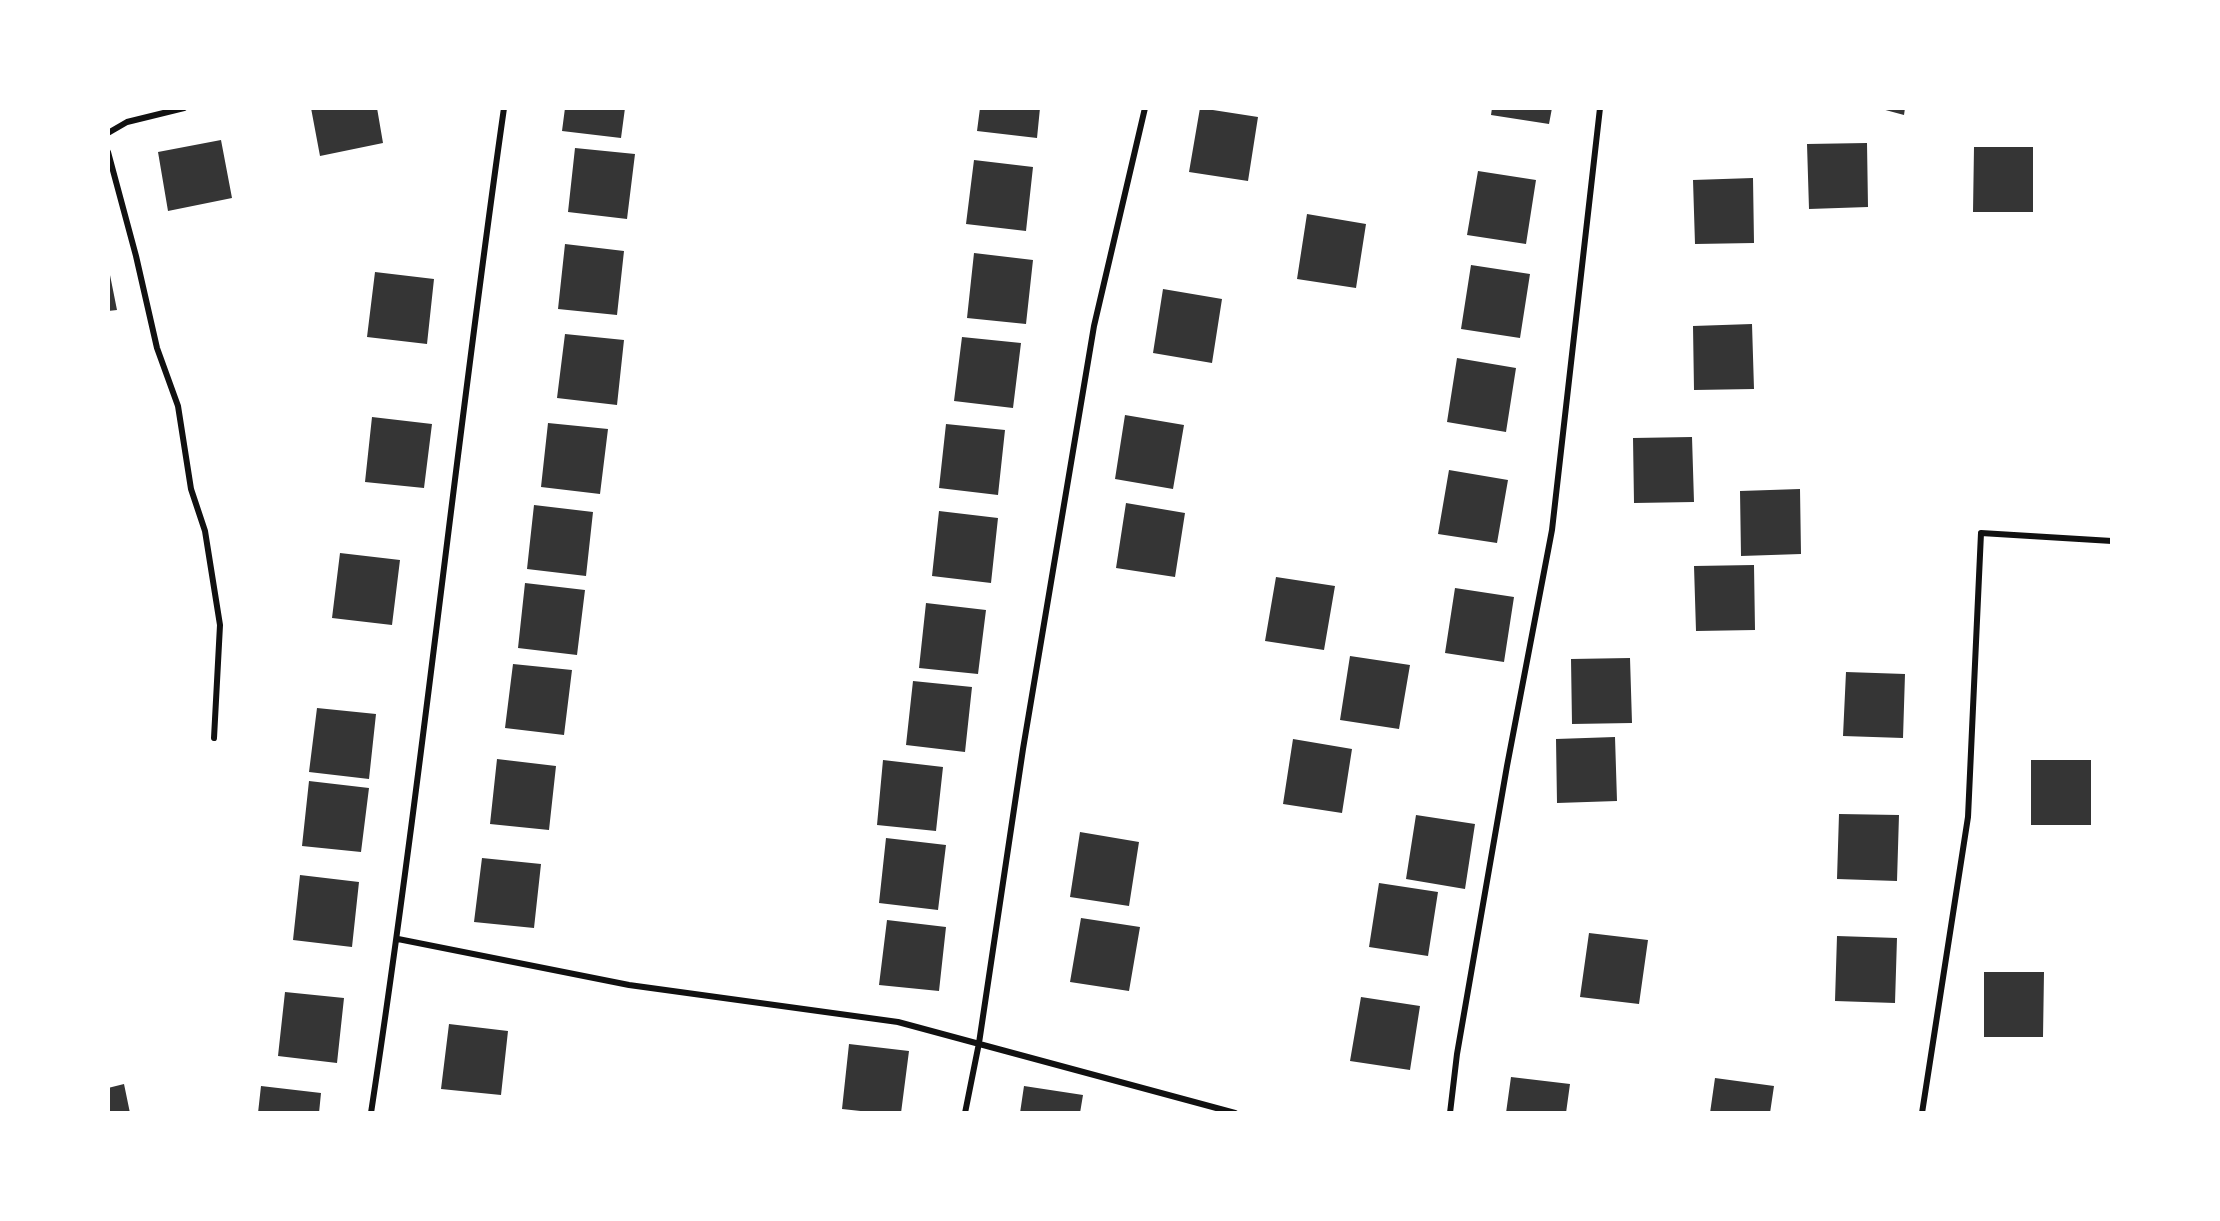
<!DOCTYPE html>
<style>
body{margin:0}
#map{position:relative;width:2220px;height:1221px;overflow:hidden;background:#fff;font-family:"Open Sans",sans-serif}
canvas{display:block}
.frame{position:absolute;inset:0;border:110px solid #fff;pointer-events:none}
</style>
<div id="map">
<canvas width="2220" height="1221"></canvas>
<div class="frame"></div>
</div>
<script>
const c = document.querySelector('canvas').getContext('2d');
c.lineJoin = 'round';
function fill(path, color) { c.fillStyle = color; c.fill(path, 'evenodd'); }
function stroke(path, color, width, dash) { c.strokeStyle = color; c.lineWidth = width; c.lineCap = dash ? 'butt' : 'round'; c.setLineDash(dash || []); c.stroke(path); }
fill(new Path2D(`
 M311,108H377L383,143L320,156Z
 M565,108H625L621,138L562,131Z
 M980,108H1040L1037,138L977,131Z
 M1200,108L1258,117L1248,181L1189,172Z
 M1492,108H1552L1549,124L1491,115Z
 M1878,108H1905L1904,115Z
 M221,140L232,198L168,211L158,152Z
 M1867,143L1868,207L1809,209L1807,144Z
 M1974,147H2033V212H1973Z
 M575,148L635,154L627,219L568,212Z
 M974,160L1033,167L1026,231L966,224Z
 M1478,171L1536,180L1526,244L1467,235Z
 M1753,178L1754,243L1695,244L1693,180Z
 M1307,214L1366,224L1356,288L1297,279Z
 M565,244L624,251L617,315L558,309Z
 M974,253L1033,260L1026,324L967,318Z
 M108,265L117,310L108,311Z
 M1471,265L1530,274L1520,338L1461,329Z
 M375,272L434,279L427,344L367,337Z
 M1163,289L1222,299L1212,363L1153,353Z
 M1752,324L1754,389L1694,390L1693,326Z
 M565,334L624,340L617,405L557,398Z
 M962,337L1021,343L1013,408L954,401Z
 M1457,358L1516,368L1506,432L1447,422Z
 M1125,415L1184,425L1173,489L1115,479Z
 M372,417L432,424L424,488L365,482Z
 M548,423L608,429L600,494L541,487Z
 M946,424L1005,430L998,495L939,488Z
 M1692,437L1694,502L1634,503L1633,438Z
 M1449,470L1508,480L1497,543L1438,534Z
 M1800,489L1801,554L1741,556L1740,491Z
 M1126,503L1185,513L1175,577L1116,568Z
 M534,505L593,512L586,576L527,569Z
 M939,511L998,518L991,583L932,576Z
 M340,553L400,560L392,625L332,618Z
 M1754,565L1755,630L1696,631L1694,566Z
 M1276,577L1335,586L1324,650L1265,641Z
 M525,583L585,590L577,655L518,648Z
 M1455,588L1514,597L1504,662L1445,653Z
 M926,603L986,610L978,674L919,668Z
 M1350,656L1410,665L1399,729L1340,720Z
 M1630,658L1632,723L1572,724L1571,659Z
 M513,664L572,670L564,735L505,728Z
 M1846,672L1905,674L1903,738L1843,736Z
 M913,681L972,687L965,752L906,745Z
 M317,708L376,714L369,779L309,772Z
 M1615,737L1617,801L1557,803L1556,739Z
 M1293,739L1352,749L1342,813L1283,804Z
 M497,759L556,766L549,830L490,824Z
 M883,760L943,767L936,831L877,825Z
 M2031,760H2091V825H2031Z
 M309,781L369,788L361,852L302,846Z
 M1839,814L1899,815L1897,881L1837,879Z
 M1416,815L1475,824L1465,889L1406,879Z
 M1080,832L1139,842L1129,906L1070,897Z
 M886,838L946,845L938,910L879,903Z
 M482,858L541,864L534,928L474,922Z
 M300,875L359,882L352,947L293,940Z
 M1379,883L1438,892L1428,956L1369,947Z
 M1081,918L1140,927L1129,991L1070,982Z
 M887,920L946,927L939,991L879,985Z
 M1589,933L1648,940L1639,1004L1580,997Z
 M1837,936L1897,938L1895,1003L1835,1001Z
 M1984,972H2044L2043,1037H1984Z
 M285,992L344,998L337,1063L278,1056Z
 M1361,997L1420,1006L1410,1070L1350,1061Z
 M449,1024L508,1031L501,1095L441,1089Z
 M849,1044L909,1051L901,1113H879L842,1109Z
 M1511,1077L1570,1084L1566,1113H1506Z
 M1715,1078L1774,1086L1770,1113H1710Z
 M124,1084L130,1113H108V1088Z
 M261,1086L321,1093L319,1113H258Z
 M1024,1086L1083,1095L1080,1113H1020Z`), '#353535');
stroke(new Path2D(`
 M108,133L127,122L184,108
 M108,152L136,256L157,348L178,406L191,489L205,531L220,625L214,738
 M398,939L629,985L898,1022L1235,1113
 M371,1113C422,779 456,443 504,108
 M965,1113L979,1043L1023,749L1094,326L1145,108
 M1450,1113L1457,1054L1507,766L1552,530L1600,108
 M1922,1113L1968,817L1981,533L2112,541`), '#111', 6);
</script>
